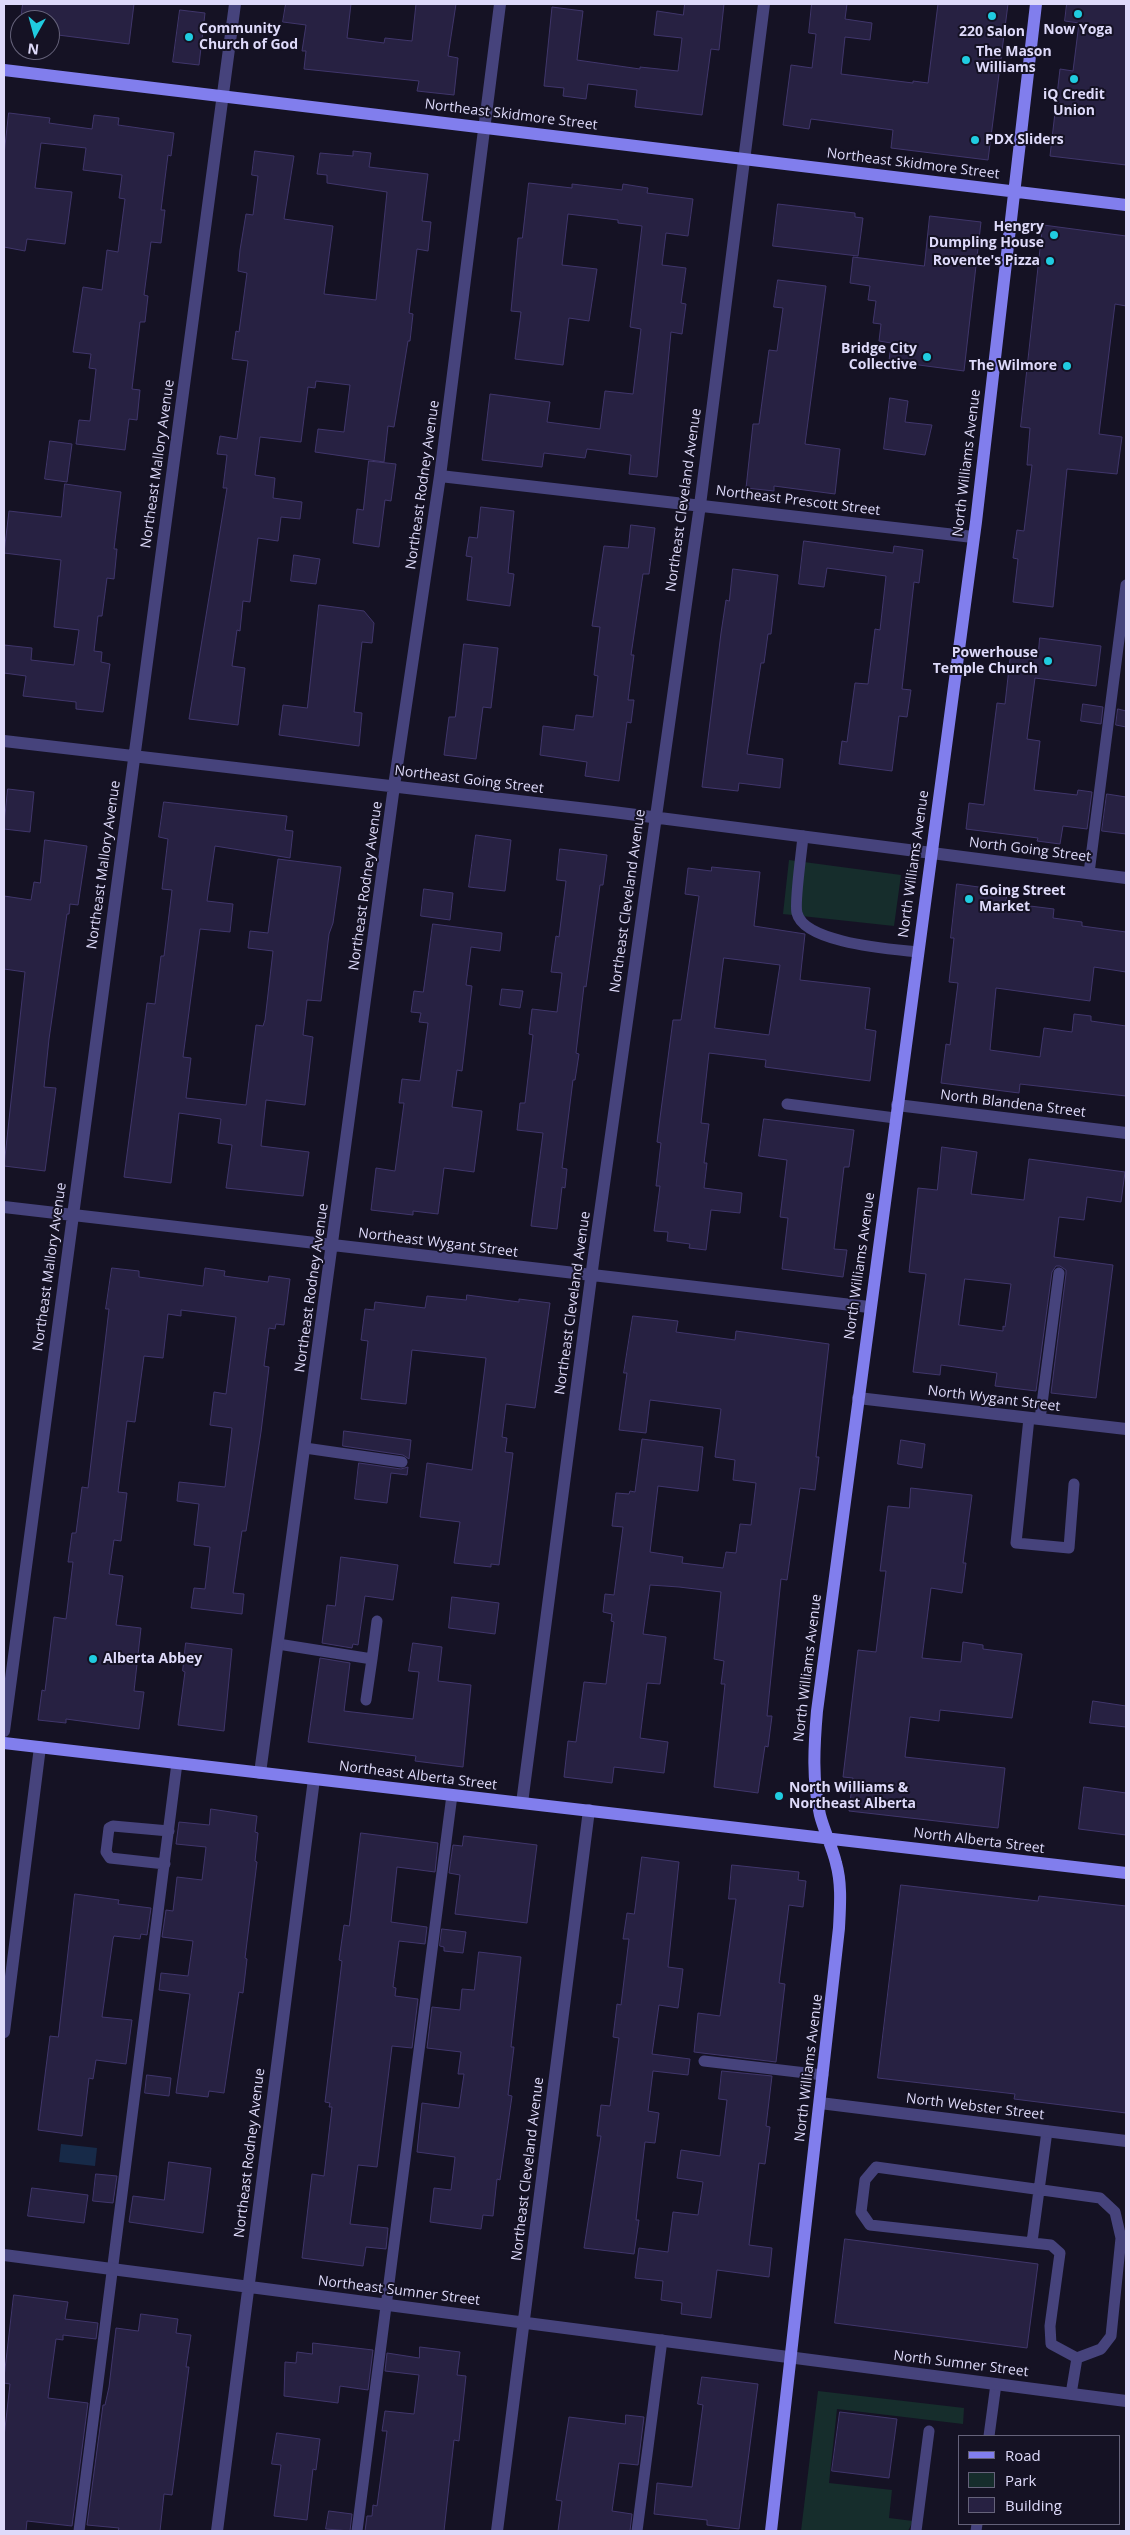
<!DOCTYPE html>
<style>
body{margin:0}
#map{position:relative;width:1130px;height:2535px;overflow:hidden;background:#151224;font-family:"Open Sans",sans-serif}
canvas{display:block}
.frame{position:absolute;inset:0;border:5px solid #dedafa;pointer-events:none}
.legend{position:absolute;left:958px;top:2435px;width:162px;height:90px;box-sizing:border-box;background:#151224;border:1px solid #65627a;margin:0;padding:6px 9px;list-style:none;font-size:15px;color:#dedafa}
.legend li{display:flex;align-items:center;gap:10px;height:25px}
.legend b{width:25px;border:1px solid #65627a}
.north{position:absolute;left:10px;top:10px;width:50px;height:50px;box-sizing:border-box;background:#151224;border:1px solid #65627a;border-radius:50%;rotate:187deg;font-size:14px;font-weight:700;line-height:20px;text-align:center;color:#dedafa}
.north::after{content:'';display:block;margin:auto;width:18px;height:22px;background:#20cce0;clip-path:polygon(50% 0,100% 100%,50% 72%,0 100%)}
</style>
<div id="map">
<canvas width="1130" height="2535"></canvas>
<div class="frame"></div>
<ul class="legend">
<li><b style="height:6px;background:#817eed"></b>Road</li>
<li><b style="height:14px;background:#162d2c"></b>Park</li>
<li><b style="height:14px;background:#272142"></b>Building</li>
</ul>
<div class="north">N</div>
</div>
<script>
const c = document.querySelector('canvas').getContext('2d');
c.lineJoin = 'round';
function fill(path, color) { c.fillStyle = color; c.fill(path, 'evenodd'); }
function stroke(path, color, width, dash) { c.strokeStyle = color; c.lineWidth = width; c.lineCap = dash ? 'butt' : 'round'; c.setLineDash(dash || []); c.stroke(path); }
function label(font, color, halo, rows, align = 'center') {
  c.font = font + ' "Open Sans",sans-serif'; c.lineWidth = 4; c.setLineDash([]); c.textBaseline = 'middle'; c.strokeStyle = halo; c.fillStyle = color; for (const [text, x, y, turn = 0] of rows) {
    c.save(); c.translate(x, y); c.rotate((+turn || 0) * Math.PI / 180); c.textAlign = isNaN(turn) ? turn : align; if (halo) c.strokeText(text, 0, 0); c.fillText(text, 0, 0); c.restore();
  }
}
fill(new Path2D(`
 M789,860L901,875L894,926L783,914Z
 M818,2391L964,2408L963,2424L837,2409L829,2483L892,2490L889,2518L913,2521L908,2531H801Z`), '#162d2c');
fill(new Path2D(`
 M61,2144L97,2148L95,2166L59,2162Z`), '#172a48');
const building = new Path2D(`
 M23,4H134L129,44L50,34V20H21Z
 M286,4H351L347,38L384,43L385,38L412,41L416,4H456L448,56L458,58L454,95L417,91L419,81L304,69L306,51H302L306,25L283,22Z
 M685,4H724L719,50L711,49L702,115L635,107L637,90L588,84L586,99L563,96L564,88L544,86L552,7L583,11L577,60L640,69V67L678,71L682,38L654,35L657,11L683,15Z
 M812,4H847L845,19L872,23L870,40L845,37L841,74L913,83V81L928,83L938,4H1008L988,160L891,148L893,130L811,119L809,129L783,125L791,65L812,68L816,34L809,33Z
 M1067,4H1126V165L1050,156L1060,69L1073,71L1079,23L1065,21Z
 M180,10L205,13L199,65L173,62Z
 M9,113L50,118L49,123L92,129L94,115L119,118L118,125L174,133L171,156L168,155L161,210H165L161,243L151,242L144,295L148,296L145,322H140L132,389L140,390L137,420L129,419L125,450L76,444L79,420L90,421L96,369L89,368L91,354L73,352L83,287L102,290L107,250L118,252L125,199L119,198L122,175L83,170L86,148L41,143L35,188L72,192L65,244L27,239L25,251L4,247V155Z
 M255,151L294,156L284,219L333,226L324,294L376,300L387,192L327,183V175L317,174L320,153L353,156V151L371,153L369,167L428,174L422,221L431,222L428,251L417,249L409,313L413,314L410,341H408L394,427L388,426L384,462L315,452L318,429L344,432L350,385L316,381L315,388L308,387L301,442L260,437L255,475L275,478L273,498L302,502L300,519L281,517L278,541L258,538L250,602L243,601L240,631L237,630L232,666L245,668L238,725L189,719L227,488H223L227,455L217,454L220,436L237,439L248,361L232,359L236,331L239,332L247,273L238,271L240,250L246,214L253,215L258,176L252,175Z
 M529,183L572,188V184L622,190L623,184L648,188L647,193L693,199L688,236L666,233L662,265L686,268L681,303L686,304L682,334L671,332L657,477L629,474L631,455L587,449L585,458L544,453L542,467L482,460L490,394L550,402L547,422L600,429L605,391L633,394L641,329L630,327L642,226L618,223V220L568,214L562,265L597,269L589,321L569,318L563,365L515,359L521,312L511,311L518,238H522Z
 M778,204L855,213V217L863,218L858,256L773,246Z
 M930,216L981,222L964,371L889,361L891,343L879,341L881,324L873,323L876,301L868,300L870,286L850,283L853,257L924,266Z
 M1043,225L1126,236V306L1115,304L1099,434L1122,437L1117,474L1067,469L1053,607L1013,602L1018,559L1013,558L1017,530L1024,531L1032,465H1027L1030,428L1021,427Z
 M778,280L826,286L805,444L840,449L835,494L774,486V491L746,488L753,424H759L769,350L777,351L783,308L774,307Z
 M890,398L908,401L905,422L932,425L925,455L884,449Z
 M50,441L72,444L67,482L45,479Z
 M369,461L396,464L391,501L385,500L379,547L353,543L357,509L363,510Z
 M65,484L121,492L114,549H117L114,579L107,578L102,616H98L94,651L102,652L101,662L110,664L103,712L76,709V702L23,696L26,676L4,673V645L32,648L31,660L74,665L79,630L54,627L61,560L4,553L9,511L61,517Z
 M481,507L514,511L508,573L514,574L510,606L467,600L472,557L466,556L469,537L477,538Z
 M631,525L655,528L649,574H643L631,655H634L628,700H634L631,723L627,722L619,781L585,776L587,762L540,755L543,726L574,730L576,715L593,717L598,676L594,675L600,627L592,626L604,546L628,548Z
 M804,541L893,553L894,546L923,550L919,583L914,582L902,689L911,690L907,717L899,716L892,771L839,764L842,741L847,742L855,683L868,684L875,629L880,630L886,576L827,568L824,587L799,584Z
 M294,555L320,559L316,584L291,581Z
 M733,569L778,575L771,634H768L764,663H761L747,754L783,759L780,788L739,783L738,791L702,787L721,633L726,600L729,601Z
 M319,605L364,611L374,623L372,643L362,642L354,712L362,713L359,746L279,735L283,705L307,708Z
 M1040,638L1101,646L1096,686L1035,678L1027,739L1040,741L1034,790L1077,795L1078,790L1092,792L1087,829L1063,826L1060,844L1037,841L1038,838L966,829L969,803L984,805L997,703L1005,704L1011,650L1038,653Z
 M464,644L498,648L491,708L483,707L476,759L444,755L449,717H455Z
 M1083,704L1103,707L1101,724L1081,721Z
 M1118,709L1126,711V727L1116,725Z
 M8,789L34,792L30,832L4,829Z
 M1107,794L1126,797V834L1102,831Z
 M164,802L287,816L285,830L293,831L290,858L215,846L207,901L233,904L230,932L200,929L183,1057L191,1058L186,1098L246,1105L256,1025L263,1026L265,1020L273,951L248,948L250,931L268,933L278,859L341,867L333,923L329,934L321,1001L307,1000L303,1035L313,1037L305,1105L266,1100L261,1146L309,1152L303,1196L226,1188L232,1145L218,1143L221,1119L179,1113L171,1183L124,1177L147,1003L155,1004L161,956H164L172,890L162,889L168,839L159,837Z
 M476,835L511,840L505,891L469,887Z
 M45,840L87,846L78,905L70,904L69,914H67L49,1039L44,1087L56,1088L45,1171L4,1166L25,972L4,969V896L31,900L34,882L40,883Z
 M560,849L607,855L603,885H600L586,987L584,986L576,1053L579,1054L575,1080H573L562,1168L567,1169L565,1188L562,1187L557,1229L531,1226L543,1133L517,1130L520,1103H525L533,1035L529,1034L532,1009L557,1012L562,973L551,972L556,936L559,937L566,881L557,880Z
 M712,867L760,872L754,926L805,934L800,980L870,988L865,1029L876,1031L870,1081L765,1067L766,1060L709,1053L701,1123L709,1124L704,1163H707L704,1188L742,1193L740,1213L711,1210L706,1250L689,1248L690,1244L667,1241L668,1232L654,1231L660,1186H656L661,1143L657,1142L660,1118L673,1020H681L699,896L685,894L688,868L711,871ZM724,958L780,965L769,1035L715,1028Z
 M957,884L1007,891L1006,903L1054,909L1053,918L1082,922V926L1126,932V972L1094,967L1090,1001L996,988L990,1050L1040,1057L1044,1028L1072,1032L1074,1014L1091,1016V1021L1126,1026V1096L1020,1084L1019,1093L941,1083L946,1044L950,1045L958,983L949,982L954,938H951Z
 M424,889L453,893L450,920L421,916Z
 M433,924L502,933L500,951L471,947L466,985L472,986L462,1071L457,1070L452,1107L482,1111L474,1172L444,1168L438,1214L413,1211V1215L371,1210L376,1168L395,1171L404,1103H399L402,1079L420,1081L428,1023L419,1022L421,1013L411,1012L414,991L423,992Z
 M502,989L523,991L520,1008L500,1005Z
 M764,1119L854,1130L849,1167H844L834,1249L847,1250L843,1277L782,1269L788,1218L780,1217L787,1160L759,1156Z
 M942,1147L977,1152L971,1194L1024,1200L1029,1159L1125,1172L1121,1202L1087,1197L1084,1220L1059,1217L1054,1257L1113,1265L1096,1398L1051,1393L1066,1274V1270L1060,1266H1056L1052,1272L1036,1391L995,1386L997,1373L941,1365L940,1375L913,1372L926,1274L909,1272L918,1188L937,1190ZM965,1279L1011,1284L1005,1327L1003,1326V1331L959,1325Z
 M112,1268L139,1271V1277L203,1286L205,1268L225,1271L224,1276L268,1282L269,1276L290,1279L284,1325L276,1324L275,1329L269,1328L264,1366L269,1367L261,1432L246,1531H242L233,1593L244,1594L242,1614L191,1608L194,1588L205,1589L210,1547L194,1545L199,1504L177,1501L179,1482L225,1487L232,1428L210,1425L214,1392L226,1394L236,1317L181,1310V1316L168,1314L163,1358L144,1356L135,1422L127,1421L118,1492L127,1493L121,1541L114,1540L109,1574L123,1576L116,1625L141,1628L134,1691L144,1692L139,1729L66,1719V1723L38,1720L42,1690L45,1691L54,1617L66,1619L73,1562H68L72,1533H76L82,1487L88,1488L109,1309H106Z
 M467,1295L519,1302V1299L550,1303L535,1408L506,1404L502,1437L507,1438L505,1452L513,1453L499,1565L491,1564V1567L454,1563L460,1522L420,1517L427,1463L472,1470L486,1358L412,1350L406,1404L361,1399L368,1341L361,1340L365,1309L374,1310L375,1302L425,1308L427,1296L466,1300Z
 M633,1316L678,1321L676,1332L735,1340L736,1331L829,1344L816,1457H819L815,1490L800,1488L787,1580L781,1579L767,1716H772L768,1747L765,1746L758,1793L714,1787L725,1684H721L724,1661L714,1659L721,1592L679,1587L650,1585L643,1634L666,1637L660,1684L647,1683L640,1738L668,1742L664,1773L614,1767L612,1783L564,1777L568,1741L576,1742L584,1682L606,1684L614,1622L611,1621L612,1614L603,1612L605,1594L614,1595L623,1527L612,1526L616,1493L629,1494L630,1491L635,1492L642,1439L703,1447L698,1491L658,1486L650,1552L683,1557L682,1563L723,1568L726,1552L736,1553L740,1524L751,1525L756,1483L733,1480L735,1460L715,1457L721,1409L650,1400L646,1433L619,1430L627,1373H624Z
 M344,1431L411,1440L409,1459L403,1455L343,1446Z
 M901,1440L925,1444L922,1468L898,1464Z
 M359,1463L401,1469L408,1467L407,1475L391,1473L387,1503L355,1499Z
 M911,1488L972,1495L963,1563H966L962,1593L931,1588L922,1658L961,1662L963,1642L983,1645V1649L1022,1654L1012,1718L940,1710L939,1721L910,1717L905,1757L1005,1768L998,1828L849,1811L853,1778L843,1777L858,1650L876,1652L886,1571H880L888,1506L909,1508Z
 M341,1557L398,1565L393,1600L365,1596L358,1645L353,1644L352,1648L322,1643L327,1605L335,1606Z
 M452,1597L499,1603L495,1634L449,1628Z
 M186,1643L232,1649L224,1731L178,1725L185,1672L183,1671Z
 M413,1643L442,1647L438,1681L471,1685L463,1767L415,1761L416,1756L308,1742L320,1658L350,1663L344,1711L413,1719L419,1672L409,1671Z
 M1093,1701L1126,1706V1727L1090,1723Z
 M1084,1787L1126,1793V1835L1079,1829Z
 M211,1809L257,1816L255,1832L258,1833L255,1861L257,1862L245,1958L247,1959L243,1993L239,1992L224,2093L209,2091L208,2097L176,2093L190,1994L159,1990L161,1973L188,1976L193,1941L162,1937L166,1910L173,1911L177,1877L202,1880L206,1847L176,1844L179,1822L209,1825Z
 M361,1833L438,1843L435,1872L397,1867L391,1922L427,1927L425,1944L399,1941L393,1987L396,1988L395,1996L418,1999L412,2048L392,2046L377,2167L358,2165L350,2224L388,2228L386,2249L366,2247L363,2266L302,2258L312,2174L324,2176L332,2107H329L330,2103L325,2102L342,1961L339,1960L344,1925L349,1926Z
 M464,1836L537,1845L527,1923L455,1914L460,1875L449,1873L453,1845L462,1846Z
 M642,1857L679,1862L668,1967L683,1969L678,2008L659,2005L652,2054L690,2059L688,2075L653,2071L648,2111L659,2113L655,2143L645,2142L636,2220H639L634,2254L584,2248L601,2136H597L601,2105L610,2106L619,2038L613,2037L617,2004L621,2005L629,1939H623L627,1913L634,1914Z
 M732,1865L799,1872L798,1880L806,1881L803,1907L789,1905L779,1983L785,1984L776,2062L694,2052L698,2013L720,2016L736,1899H729Z
 M901,1885L1038,1901L1039,1896L1126,1906V2113L1014,2099L1015,2094L878,2078Z
 M75,1894L119,1900L118,1904L151,1908L147,1935L141,1934L140,1939L114,1936L113,1939L102,2017L132,2020L126,2064L96,2060L93,2079L89,2078L82,2136L38,2130L50,2036L58,2037Z
 M442,1929L466,1932L463,1953L444,1951V1947L440,1946Z
 M479,1952L521,1957L511,2047H514L508,2095L512,2096L500,2180L497,2179L493,2216L483,2215L481,2229L430,2222L434,2188L451,2190L455,2157L417,2152L422,2103L459,2108L464,2074H458L461,2052L427,2048L432,2007L460,2010L462,1989L474,1990Z
 M722,2071L772,2076L766,2126L770,2127L765,2164L759,2163L749,2245L772,2248L769,2277L717,2270L711,2318L681,2314L682,2303L661,2300L663,2281L635,2278L639,2248L668,2252L673,2212L698,2215L703,2182L677,2178L681,2150L720,2156L727,2100L719,2099Z
 M147,2075L171,2078L169,2096L145,2093Z
 M169,2162L211,2168L203,2233L129,2222L133,2196L164,2200Z
 M96,2174L117,2176L113,2203L93,2201Z
 M32,2188L88,2195L84,2223L28,2216Z
 M845,2239L1038,2264L1027,2348L835,2323Z
 M14,2295L68,2302L65,2319L98,2323L96,2339L63,2335V2340L56,2339L48,2398L88,2403L72,2526L27,2521L26,2531H4V2437L10,2384L4,2383V2378Z
 M141,2314L178,2319L176,2333L191,2335L186,2367H189L172,2495L164,2494L160,2531H118L119,2528L87,2525L103,2405H105L109,2387L116,2328L138,2331Z
 M313,2343L373,2350L368,2390L340,2386L338,2403L284,2396L285,2362L296,2363L297,2352L312,2354Z
 M420,2347L460,2352L457,2375L466,2376L459,2441L454,2440L444,2531H365L367,2516H372L373,2505L377,2506L387,2431H382L385,2411L414,2414L419,2375L385,2371L387,2353L419,2358Z
 M702,2377L758,2384L739,2529L707,2525V2520L654,2514L657,2483L692,2487L703,2405L698,2404Z
 M840,2412L897,2419L889,2478L832,2471Z
 M626,2415L644,2417L638,2465L619,2463L612,2511L632,2514L630,2531H558L562,2501L556,2500L569,2417L625,2424Z
 M277,2433L320,2439L316,2470L313,2469L307,2520L274,2516L281,2465L272,2464Z
 M329,2511L352,2514L350,2531L326,2529Z`);
fill(building, '#272142');
stroke(building, '#40366b', 1);
stroke(new Path2D(`
 M803,836C802,850 794,903 797,913C804,943 891,949 917,952
 M1089,873L1126,585
 M787,1104L895,1118
 M1029,1418L1016,1543L1069,1548L1074,1484
 M1040,1419L1059,1273
 M305,1448L402,1462
 M278,1644L372,1659L366,1700
 M372,1659L377,1621
 M165,1864L110,1858L106,1852L109,1828L113,1826L169,1831
 M704,2061L823,2075
 M876,2167L1100,2198L1115,2212L1121,2238L1111,2336L1101,2349L1077,2358L1051,2344L1050,2326L1060,2253L1051,2245L870,2225L861,2212L865,2180Z
 M1032,2242L1047,2131
 M1071,2394L1077,2358
 M989,2436L996,2384
 M79,2531L177,1763
 M357,2531L452,1795
 M637,2531L662,2340
 M916,2531L929,2431
 M976,2531L977,2524`), '#46437c', 11);
stroke(new Path2D(`
 M440,476L973,537
 M4,741L613,812L1126,878
 M897,1105L1126,1133
 M4,1207L869,1307
 M858,1398L1126,1429
 M4,1731L235,4
 M260,1773L394,786L440,476L500,4
 M522,1803L594,1255L700,505L764,4
 M4,2032L40,1747
 M820,2103L1126,2141
 M4,2255L1126,2401
 M217,2531L314,1779
 M497,2531L589,1810`), '#46437c', 12);
stroke(new Path2D(`
 M4,70L1126,205
 M4,1743L1126,1873
 M771,2531L839,1928C840,1907 842,1884 836,1863C832,1846 824,1831 820,1815C812,1780 814,1746 817,1711L976,522L1036,4`), '#817eed', 12);
for (const [x, y, r, color] of [
 [1078,14,5,"#20cce0"],
 [992,16,5,"#20cce0"],
 [189,37,5,"#20cce0"],
 [966,60,5,"#20cce0"],
 [1074,79,5,"#20cce0"],
 [975,140,5,"#20cce0"],
 [1054,235,5,"#20cce0"],
 [1050,261,5,"#20cce0"],
 [927,357,5,"#20cce0"],
 [1067,366,5,"#20cce0"],
 [1048,661,5,"#20cce0"],
 [969,899,5,"#20cce0"],
 [93,1659,5,"#20cce0"],
 [779,1796,5,"#20cce0"]
]) { const dot = new Path2D(); dot.arc(x, y, r, 0, 2 * Math.PI); c.fillStyle = color; c.fill(dot); stroke(dot, '#151224', 2); }
label('bold 14px', '#dedafa', '#151224', [
 ["Community",199,29],
 ["Church of God",199,45],
 ["Now Yoga",1078,30,"center"],
 ["220 Salon",992,32,"center"],
 ["The Mason",976,52],
 ["Williams",976,68],
 ["iQ Credit",1074,95,"center"],
 ["Union",1074,111,"center"],
 ["PDX Sliders",985,140],
 ["Hengry",1044,227,"right"],
 ["Dumpling House",1044,243,"right"],
 ["Rovente's Pizza",1040,261,"right"],
 ["Bridge City",917,349,"right"],
 ["Collective",917,365,"right"],
 ["The Wilmore",1057,366,"right"],
 ["Powerhouse",1038,653,"right"],
 ["Temple Church",1038,669,"right"],
 ["Going Street",979,891],
 ["Market",979,907],
 ["Alberta Abbey",103,1659],
 ["North Williams &",789,1788],
 ["Northeast Alberta",789,1804]
], 'left');
label('14px', '#dedafa', '#151224', [
 ["Northeast Skidmore Street",511,115,7],
 ["Northeast Skidmore Street",913,164,7],
 ["North Williams Avenue",967,463,-83],
 ["Northeast Mallory Avenue",158,464,-82],
 ["Northeast Rodney Avenue",423,485,-82],
 ["Northeast Cleveland Avenue",684,500,-82],
 ["Northeast Prescott Street",798,501,7],
 ["Northeast Going Street",469,780,7],
 ["North Going Street",1030,850,7],
 ["North Williams Avenue",914,864,-82],
 ["Northeast Mallory Avenue",104,865,-82],
 ["Northeast Rodney Avenue",366,886,-82],
 ["Northeast Cleveland Avenue",628,901,-82],
 ["North Blandena Street",1013,1104,7],
 ["Northeast Wygant Street",438,1243,7],
 ["North Williams Avenue",860,1266,-82],
 ["Northeast Mallory Avenue",50,1267,-82],
 ["Northeast Rodney Avenue",312,1288,-82],
 ["Northeast Cleveland Avenue",573,1303,-82],
 ["North Wygant Street",994,1399,7],
 ["North Williams Avenue",808,1668,-83],
 ["Northeast Alberta Street",418,1776,7],
 ["North Alberta Street",979,1841,7],
 ["North Williams Avenue",809,2068,-83],
 ["North Webster Street",975,2107,7],
 ["Northeast Rodney Avenue",250,2153,-83],
 ["Northeast Cleveland Avenue",528,2169,-83],
 ["Northeast Sumner Street",399,2291,7],
 ["North Sumner Street",961,2364,7]
]);
</script>
